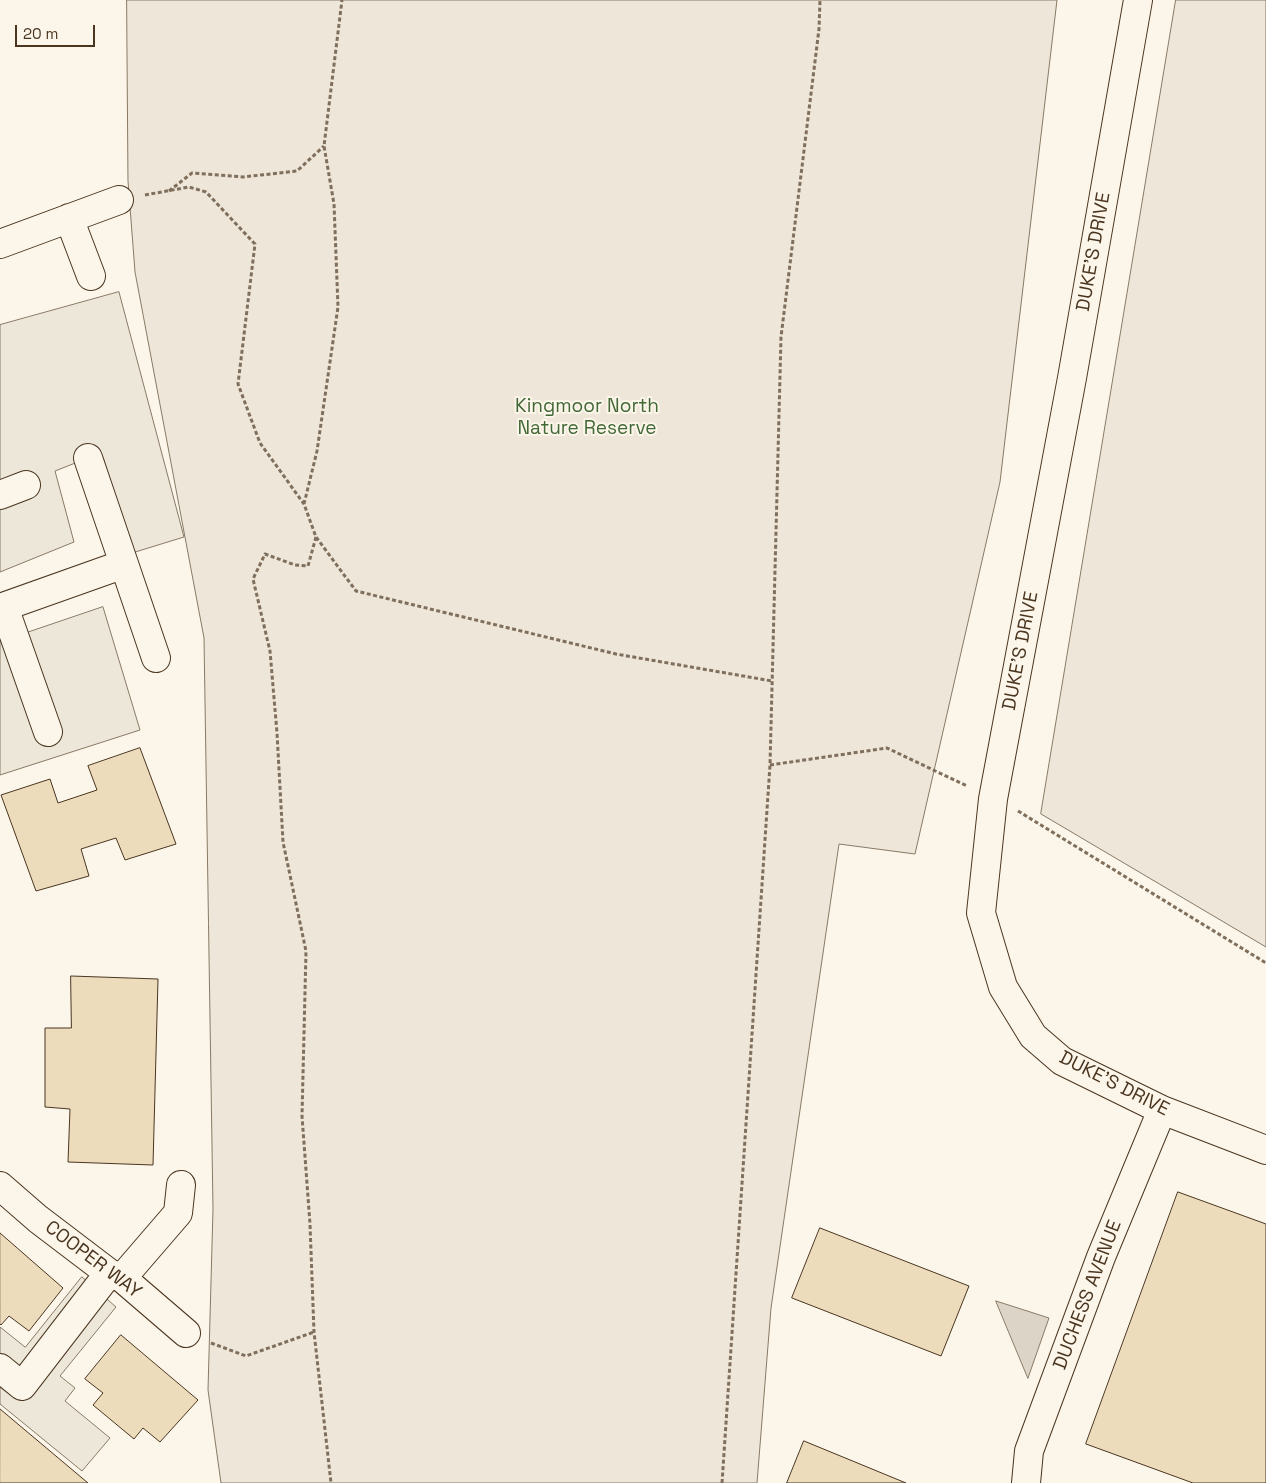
<!DOCTYPE html>
<style>
body{margin:0}
#map{position:relative;width:1266px;height:1483px;overflow:hidden;background:#fbf6e9;font-family:"Space Grotesk",sans-serif}
canvas{display:block}
.scale{position:absolute;left:15px;top:25px;width:80px;height:22px;box-sizing:border-box;border:2px solid #4a3520;border-top:0;padding-left:6px;font-size:15px;line-height:18px;white-space:nowrap;color:#4a3520;-webkit-text-stroke:4px #fbf6e9;paint-order:stroke}
</style>
<div id="map">
<canvas width="1266" height="1483"></canvas>
<div class="scale">20 m</div>
</div>
<script>
const c = document.querySelector('canvas').getContext('2d');
c.lineJoin = 'round';
function fill(path, color) { c.fillStyle = color; c.fill(path, 'evenodd'); }
function stroke(path, color, width, dash) { c.strokeStyle = color; c.lineWidth = width; c.lineCap = dash ? 'butt' : 'round'; c.setLineDash(dash || []); c.stroke(path); }
function label(font, color, halo, rows, align = 'center') {
  c.font = font + ' "Space Grotesk",sans-serif'; c.lineWidth = 4; c.setLineDash([]); c.textBaseline = 'middle'; c.strokeStyle = halo; c.fillStyle = color; for (const [text, x, y, turn = 0] of rows) {
    c.save(); c.translate(x, y); c.rotate((+turn || 0) * Math.PI / 180); c.textAlign = isNaN(turn) ? turn : align; if (halo) c.strokeText(text, 0, 0); c.fillText(text, 0, 0); c.restore();
  }
}
const green = new Path2D(`
 M127,0H1057L1000,482L915,854L839,844L771,1308L757,1483H221L208,1390L213,1209L204,638L135,272L128,181Z
 M1176,0H1266V947L1041,814Z`);
fill(green, '#ede6d9');
stroke(green, '#887966', 1);
const parking = new Path2D(`
 M119,292L184,537L132,553L103,457L88,458L55,471L74,542L0,572V325Z
 M103,607L140,730L0,775V642Z
 M82,1277L116,1307L60,1376L75,1388L65,1401L110,1438L82,1471L0,1404V1327L25,1347Z`);
fill(parking, '#ede7d9');
stroke(parking, '#887966', 1);
const water = new Path2D(`
 M996,1301L1049,1318L1028,1378Z`);
fill(water, '#dcd4c6');
stroke(water, '#887966', 1);
const building = new Path2D(`
 M140,748L176,844L125,860L116,838L81,849L89,876L36,891L1,795L50,779L58,803L97,790L88,766Z
 M71,976L158,979L153,1165L68,1162L70,1109L45,1107V1028H71Z
 M1178,1192L1266,1224V1483H1193L1086,1444Z
 M820,1228L969,1286L941,1356L792,1298Z
 M0,1233L63,1288L29,1331L9,1316L1,1325L0,1324Z
 M121,1335L198,1400L160,1442L143,1428L134,1439L93,1405L103,1393L85,1379Z
 M0,1409L88,1483H0Z
 M804,1441L906,1483H787Z`);
fill(building, '#ecdcbc');
stroke(building, '#4a3520', 1);
const minor = new Path2D(`
 M1138,0L1072,378L993,799L981,913L1003,987L1033,1036L1062,1061L1162,1110L1266,1150
 M69,218L91,276
 M0,244L119,200
 M88,458L156,658
 M0,495L26,485
 M4,607L48,732
 M0,608L124,564
 M0,1186L38,1219L109,1273L122,1278L186,1333
 M122,1278L178,1213L181,1185
 M0,1368L22,1386L109,1273
 M1026,1483L1029,1451L1101,1257L1162,1110`);
stroke(minor, '#4a3520', 30);
stroke(new Path2D(`
 M169,191L192,173L243,177L297,171L324,146
 M145,195L189,187L206,192L255,244L238,384L260,443L304,504L316,537L356,591L616,654L772,681
 M304,504L317,451L338,307L334,204L324,146L342,0
 M316,537L308,566L295,565L265,554L253,579L270,651L277,733L283,842L306,951L302,1116L310,1224L314,1332L331,1483
 M770,765L887,748L967,786
 M1018,811L1266,963
 M211,1343L246,1356L314,1332
 M722,1483L770,765L781,337L819,29L820,0`), '#7f6f5c', 3, [4, 2.5]);
stroke(minor, '#fbf6e9', 28);
label('19px', '#4a3520', '#fbf6e9', [
 ["DUKE'S DRIVE",1094,252,-80],
 ["DUKE'S DRIVE",1021,651,-79],
 ["DUKE'S DRIVE",1114,1084,27],
 ["COOPER WAY",93,1260,37],
 ["DUCHESS AVENUE",1088,1295,-69]
]);
label('19px', '#436837', '#fbf6e9', [
 ["Kingmoor North",587,407],
 ["Nature Reserve",587,429]
]);
</script>
